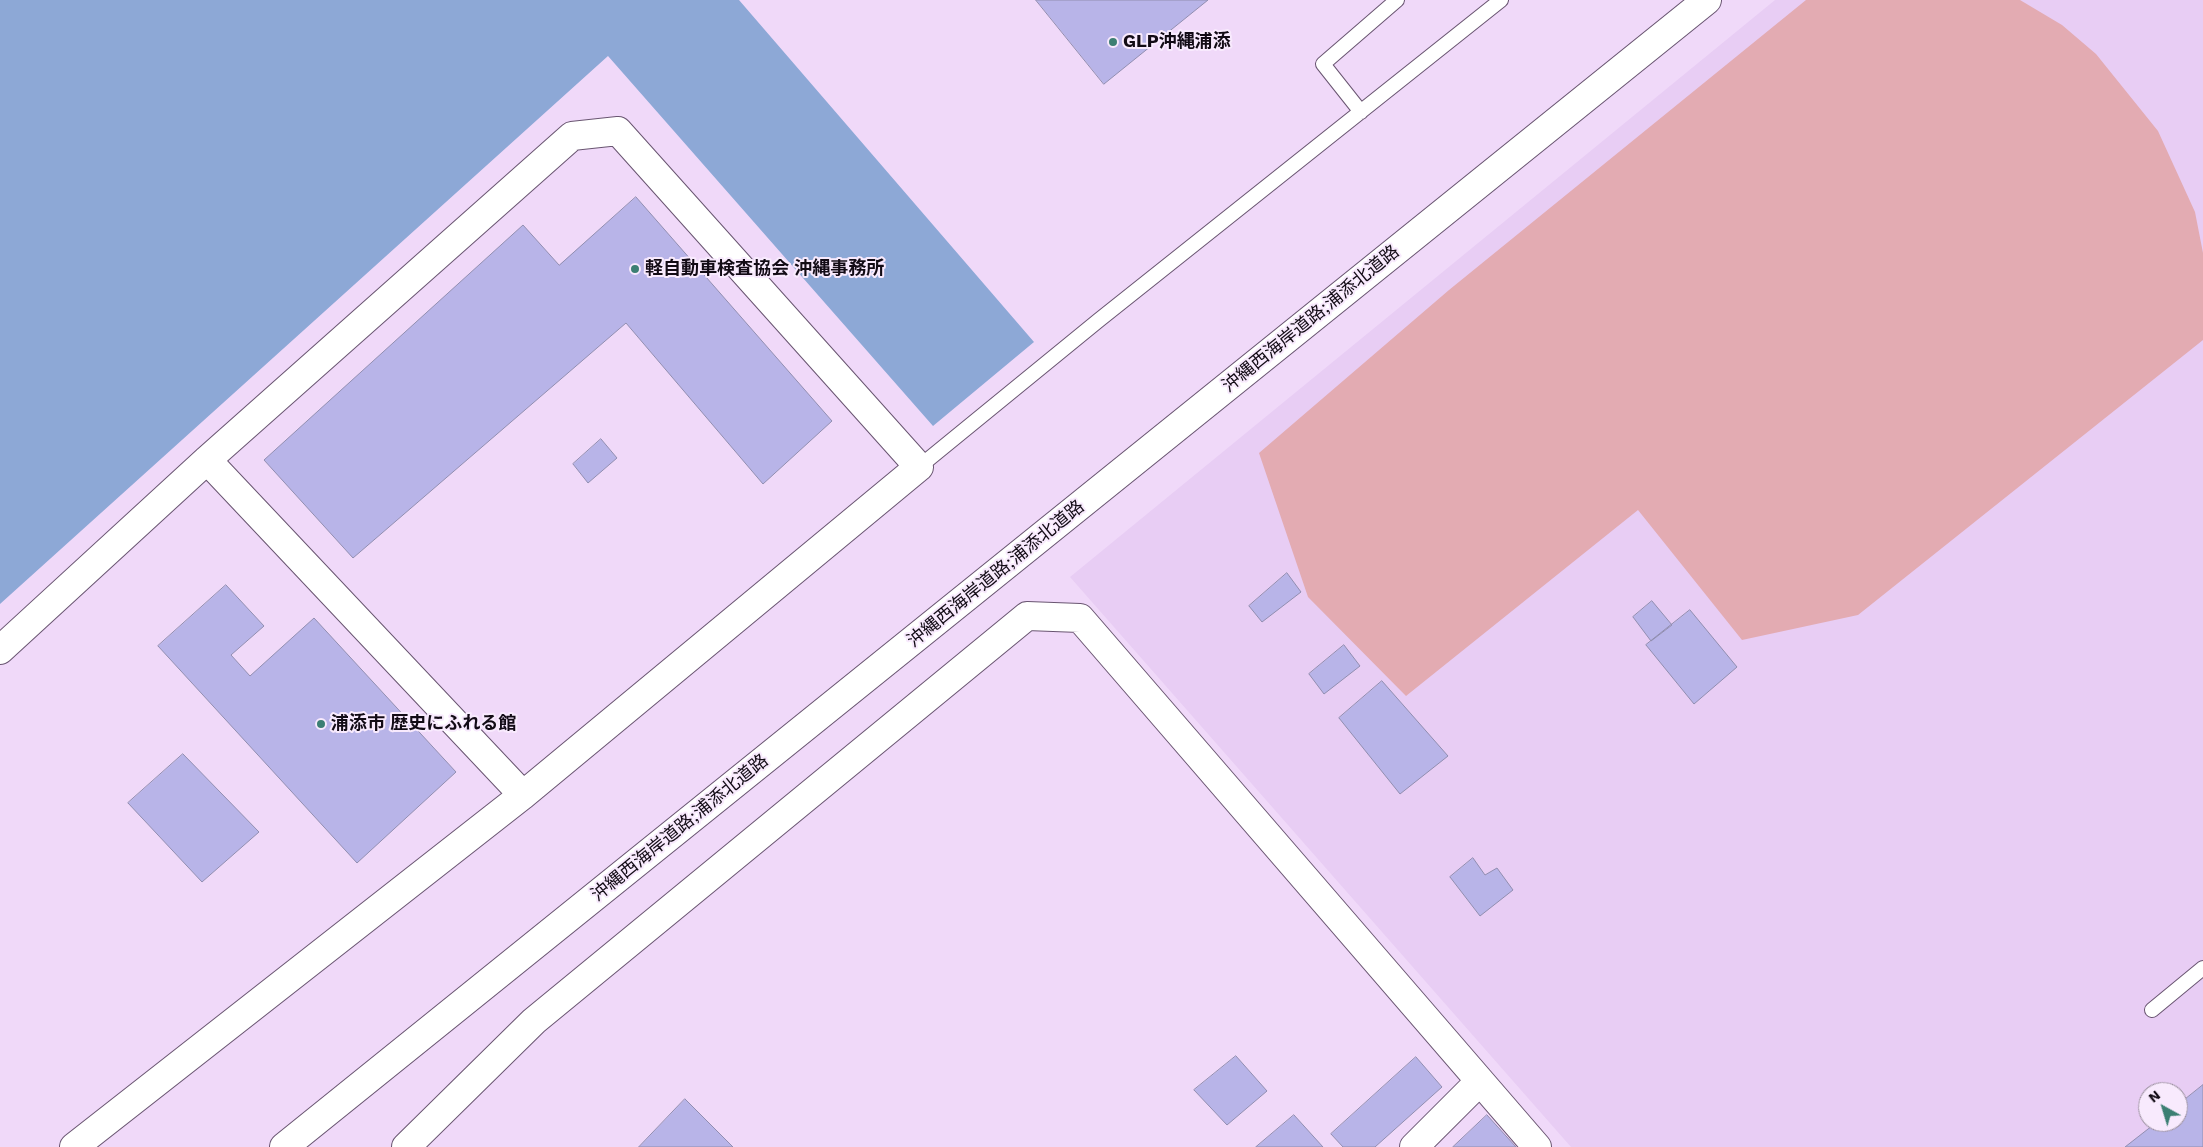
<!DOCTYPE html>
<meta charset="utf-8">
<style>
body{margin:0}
#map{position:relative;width:2203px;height:1147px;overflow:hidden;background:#f0d9f9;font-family:"Work Sans",sans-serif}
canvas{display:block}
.north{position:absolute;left:2138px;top:1082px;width:50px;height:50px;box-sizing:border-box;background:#f8eafd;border:1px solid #9c91a0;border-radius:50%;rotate:321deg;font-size:14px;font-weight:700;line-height:20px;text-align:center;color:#120b15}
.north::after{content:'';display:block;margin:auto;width:18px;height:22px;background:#3c7f73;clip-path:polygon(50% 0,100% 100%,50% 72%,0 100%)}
</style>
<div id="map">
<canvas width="2203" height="1147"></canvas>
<div class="north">N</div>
</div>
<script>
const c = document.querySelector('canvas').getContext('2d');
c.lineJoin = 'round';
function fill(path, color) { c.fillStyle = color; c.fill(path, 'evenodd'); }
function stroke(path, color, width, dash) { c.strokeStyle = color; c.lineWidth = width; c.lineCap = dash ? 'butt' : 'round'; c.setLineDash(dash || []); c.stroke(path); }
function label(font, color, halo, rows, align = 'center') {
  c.font = font + ' "Work Sans","Noto Sans JP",sans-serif'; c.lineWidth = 4; c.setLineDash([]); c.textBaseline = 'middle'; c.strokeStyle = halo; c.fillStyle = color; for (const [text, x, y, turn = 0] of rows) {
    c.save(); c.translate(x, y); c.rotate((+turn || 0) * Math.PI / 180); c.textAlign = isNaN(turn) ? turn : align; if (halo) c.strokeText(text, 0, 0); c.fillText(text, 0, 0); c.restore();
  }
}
fill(new Path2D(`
 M1775,0H2203V1147H1571L1070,577ZM2148,1092H2178V1122H2148Z`), '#e8cdf4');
fill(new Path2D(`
 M1806,0H2020L2062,25L2096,54L2158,131L2195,212L2203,253V340L1858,615L1742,640L1638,510L1406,696L1308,597L1259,453L1449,290Z`), '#e3abb2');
fill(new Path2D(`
 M0,0H739L1034,342L933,426L608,56L0,604Z`), '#8da8d6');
const building = new Path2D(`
 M1036,0H1208L1104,84Z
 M636,197L832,421L763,484L626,323L353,558L264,460L523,225L559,265Z
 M601,439L617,458L588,483L573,464Z
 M1287,573L1301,592L1262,622L1249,606Z
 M226,585L264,626L231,655L250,676L314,618L456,772L357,863L158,646Z
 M1652,601L1672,625L1651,641L1633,617Z
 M1690,610L1737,667L1694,704L1646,645Z
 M1344,645L1360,666L1324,694L1309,674Z
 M1382,681L1448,756L1400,794L1339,718Z
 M183,754L259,832L202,882L128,803Z
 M1473,858L1485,875L1497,868L1513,890L1480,916L1450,877Z
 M1236,1056L1267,1091L1227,1125L1194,1090Z
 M1416,1057L1442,1087L1375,1147H1343L1331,1134Z
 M2203,1085V1147H2125L2157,1122H2178V1105Z
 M685,1099L733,1147H639Z
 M1294,1115L1323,1147H1256Z
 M1487,1115L1516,1147H1453Z`);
fill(building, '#b8b4e8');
stroke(building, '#918eb0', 1);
const lane = new Path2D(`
 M1361,112L1323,64L1397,0
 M919,467L1099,320L1501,0
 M2152,1010L2203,968`);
const street = new Path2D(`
 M207,460L523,795
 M0,650L207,460L572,136L618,131L919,467L523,795L74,1147
 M406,1147L534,1021L1027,616L1080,618L1537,1147
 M1414,1147L1479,1082`);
const highway = new Path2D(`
 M284,1147L1707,0`);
stroke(lane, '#695571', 16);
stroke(street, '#695571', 30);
stroke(highway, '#695571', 30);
stroke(lane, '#fff', 14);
stroke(street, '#fff', 28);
stroke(highway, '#fff', 28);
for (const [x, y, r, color] of [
 [1113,42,5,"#3c7f73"],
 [635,269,5,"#3c7f73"],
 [321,724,5,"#3c7f73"]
]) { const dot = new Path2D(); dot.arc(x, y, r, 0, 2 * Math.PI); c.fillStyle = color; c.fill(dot); stroke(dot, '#f8eafd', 2); }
label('bold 18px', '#120b15', '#f8eafd', [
 ["GLP沖縄浦添",1123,42],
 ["軽自動車検査協会 沖縄事務所",645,269],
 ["浦添市 歴史にふれる館",331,724]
], 'left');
label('18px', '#120b15', '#f8eafd', [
 ["沖縄西海岸道路;浦添北道路",1311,319,-39],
 ["沖縄西海岸道路;浦添北道路",996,574,-39],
 ["沖縄西海岸道路;浦添北道路",680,828,-39]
]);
</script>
